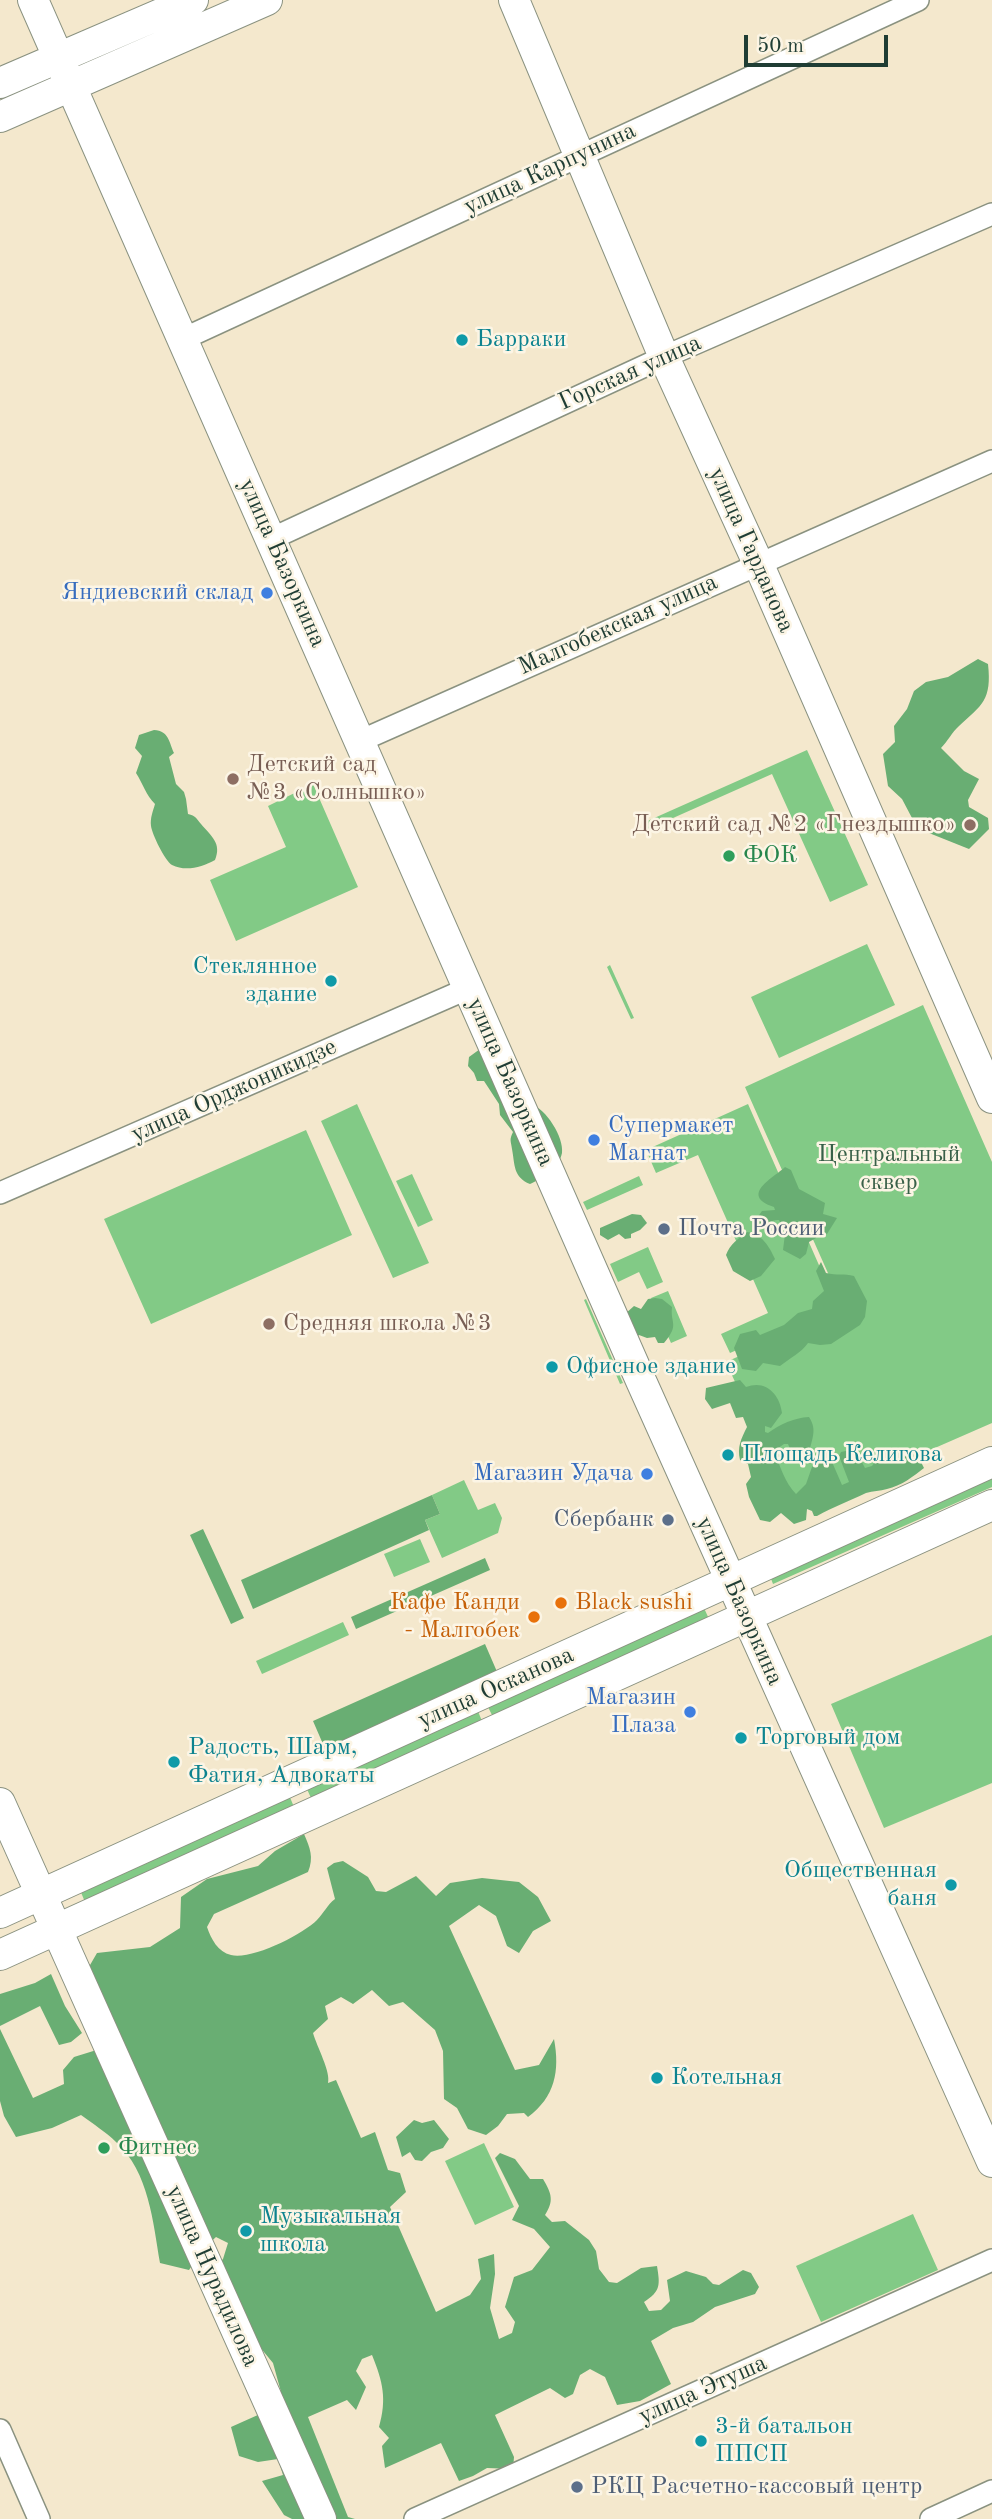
<!DOCTYPE html>
<meta charset="utf-8">
<style>
body{margin:0}
#map{position:relative;width:992px;height:2519px;overflow:hidden;background:#f4e8cd;font-family:"Old Standard TT",serif}
canvas{display:block}
.scale{position:absolute;left:744px;top:35px;width:144px;height:32px;box-sizing:border-box;border:4px solid #1f3d34;border-top:0;padding-left:9px;font-size:21px;line-height:24px;white-space:nowrap;color:#1f3d34;-webkit-text-stroke:5px #fcf5e5;paint-order:stroke}
</style>
<div id="map">
<canvas width="992" height="2519"></canvas>
<div class="scale">50 m</div>
</div>
<script>
const c = document.querySelector('canvas').getContext('2d');
c.lineJoin = 'round';
function fill(path, color) { c.fillStyle = color; c.fill(path, 'evenodd'); }
function stroke(path, color, width, dash) { c.strokeStyle = color; c.lineWidth = width; c.lineCap = dash ? 'butt' : 'round'; c.setLineDash(dash || []); c.stroke(path); }
function label(font, color, halo, rows, align = 'center') {
  c.font = font + ' "Old Standard TT",serif'; c.lineWidth = 5; c.setLineDash([]); c.textBaseline = 'middle'; c.strokeStyle = halo; c.fillStyle = color; for (const [text, x, y, turn = 0] of rows) {
    c.save(); c.translate(x, y); c.rotate((+turn || 0) * Math.PI / 180); c.textAlign = isNaN(turn) ? turn : align; if (halo) c.strokeText(text, 0, 0); c.fillText(text, 0, 0); c.restore();
  }
}
fill(new Path2D(`
 M807,750L868,885L830,902L772,774L646,830L643,823Z
 M313,784L358,887L236,941L210,880L286,847L268,806Z
 M867,944L895,1005L779,1058L751,997Z
 M610,965L634,1018L631,1019L607,967Z
 M923,1005L992,1162V1423L793,1510L726,1362L844,1309L745,1087Z
 M357,1104L429,1263L393,1278L321,1121Z
 M748,1104L837,1306L730,1353L721,1334L768,1313L698,1155L656,1173L646,1150Z
 M306,1130L352,1235L151,1324L104,1219Z
 M412,1174L433,1220L418,1227L396,1181Z
 M639,1176L643,1185L587,1210L583,1202Z
 M648,1247L663,1282L647,1289L639,1272L618,1282L610,1264Z
 M668,1291L687,1336L671,1343L651,1298Z
 M586,1299L623,1383L620,1384L584,1300Z
 M992,1478V1487L773,1584L770,1576Z
 M464,1480L478,1510L495,1503L502,1518L498,1533L442,1558L425,1520L440,1514L432,1495Z
 M420,1539L430,1562L394,1577L384,1554Z
 M704,1608L709,1619L493,1717L488,1707Z
 M343,1622L349,1635L262,1674L256,1661Z
 M992,1635V1783L884,1828L831,1704Z
 M477,1709L482,1721L311,1798L306,1787Z
 M289,1795L294,1807L85,1902L80,1890Z
 M484,2143L514,2207L475,2225L445,2161Z
 M913,2214L938,2270L821,2322L796,2266Z`), '#82ca86');
fill(new Path2D(`
 M978,659L988,664C992,700 982,705 959,726C952,732 948,741 941,748L964,771L979,779L968,800L969,807L988,818L989,829L969,849L929,833L912,818L902,799L888,786L883,754L895,742L894,726L907,709L914,691L926,682L948,677Z
 M154,730C169,731 169,742 174,753L169,757L176,784L184,792L186,799L188,814C196,816 196,818 201,824C211,836 222,843 215,860C202,867 186,872 172,865C165,861 152,834 151,826C150,818 153,811 155,804C146,795 143,784 136,773L142,756L135,748L139,735Z
 M487,1044L531,1104C546,1109 564,1137 562,1153C559,1168 542,1179 530,1184C513,1177 515,1165 512,1149C511,1141 509,1140 513,1132L500,1115L499,1104L484,1081H477L474,1073L468,1066L469,1057Z
 M785,1167L791,1170L799,1189L825,1203L823,1214L837,1218L827,1234L816,1230V1238L809,1242L806,1254L800,1259L783,1250L785,1234L779,1220C771,1219 767,1226 759,1224L757,1218L762,1211L775,1210L774,1207C738,1195 775,1177 785,1167Z
 M632,1214L641,1215L647,1223L640,1230L631,1234V1238L625,1239L619,1234L608,1240L600,1235V1228Z
 M747,1232C762,1234 769,1246 775,1259L761,1276L750,1281L733,1271L726,1255C730,1244 738,1239 747,1232Z
 M821,1262L826,1273C837,1276 844,1273 854,1276L867,1301L865,1317L860,1325L831,1344L820,1345L808,1343C801,1353 790,1358 780,1366L763,1363L756,1371L742,1369L734,1348L740,1334L756,1330L760,1335L784,1325L798,1313L812,1309L813,1301L824,1291L816,1271Z
 M655,1298L662,1299L672,1307C670,1324 680,1324 664,1343H658L655,1337L647,1338L639,1335L636,1338L625,1314L634,1306L641,1309L648,1299Z
 M740,1380L746,1387C766,1379 780,1395 782,1413L771,1428L765,1426V1432L768,1433C781,1424 793,1418 809,1417C818,1431 811,1439 809,1455L799,1459L794,1458L788,1444H784L774,1451C780,1466 785,1483 796,1494L806,1484L812,1467L826,1459L832,1462L842,1485L849,1482L839,1456L841,1452L855,1449L865,1468L872,1466L877,1459L884,1460L891,1454L896,1455L901,1451L920,1460L924,1468C914,1476 901,1486 887,1489C880,1491 873,1491 866,1493C849,1501 833,1507 817,1516H814L812,1511L807,1509L806,1520L794,1524L781,1513L770,1522L760,1520L749,1497L746,1484L751,1477L748,1464L740,1460C737,1447 741,1439 747,1427L743,1417L736,1418L730,1403L712,1409L705,1399L706,1388Z
 M432,1495L440,1514L425,1520L429,1530L253,1609L241,1580Z
 M203,1529L244,1618L231,1624L190,1535Z
 M485,1558L490,1570L356,1629L351,1617Z
 M485,1644L498,1674L326,1751L313,1721Z
 M304,1834C310,1848 314,1857 308,1872L214,1914L207,1927C211,1939 218,1952 231,1955C252,1960 302,1935 317,1920C324,1913 327,1905 335,1899L327,1868L334,1863L343,1861L368,1877L376,1891L386,1892L416,1876L436,1896L450,1883L482,1878L519,1882L538,1897L551,1921L533,1931L519,1953L507,1946L496,1916L479,1905L449,1926L515,2070L539,2065L554,2039C560,2071 555,2097 528,2117L524,2113L507,2114L498,2126L486,2135L468,2129L457,2108L444,2099L443,2051L435,2030L403,2002L389,2006L372,1990L353,2004L341,1997L325,2006L328,2019L313,2033C317,2047 331,2072 328,2083L336,2080L361,2138L375,2132L388,2170L400,2173L406,2192L390,2207L436,2312L470,2295L481,2279L478,2259L494,2254L495,2274L490,2308L499,2339L512,2333L515,2322L505,2307L514,2277L532,2270L550,2247L534,2229L512,2220L519,2206L495,2158L500,2153L515,2159L530,2179H543C552,2194 554,2201 545,2215L552,2222L565,2221L589,2240L596,2251L599,2269L609,2282L617,2283L641,2268L657,2266C660,2285 661,2291 644,2302L649,2311L661,2310L670,2301L667,2280L686,2271L706,2277L713,2284L719,2285L743,2270L751,2273L759,2287L755,2294L715,2307L693,2322L673,2328L651,2341L671,2384L640,2401L617,2405L605,2377L590,2369L580,2375L573,2394L565,2398L550,2388L495,2415L514,2457L513,2469L487,2468L473,2476L459,2481L441,2443L385,2468L382,2446L389,2438L379,2427C387,2399 383,2382 372,2355L362,2359L356,2371L366,2387L356,2410L347,2400L308,2417L348,2517L355,2519H292L284,2515L262,2481L283,2475L278,2459L258,2462L239,2456L231,2427L278,2406L281,2392L273,2363L204,2279L223,2259L228,2243L216,2237L204,2248L189,2270L160,2263C153,2222 149,2172 116,2142C106,2132 93,2124 81,2115L52,2128L16,2137L4,2116L0,2101V2029L33,2098L64,2084L63,2070L74,2057L103,2048L86,1972L97,1953L150,1947L180,1928L181,1897L207,1879L258,1866L275,1851Z
 M51,1974L65,2006L82,2033L71,2042L59,2045L40,2006L0,2026V1994L35,1983Z
 M414,2120L422,2123L434,2120L449,2139L443,2148L431,2152L422,2161L415,2160L410,2152L402,2157L396,2137Z`), '#69ae73');
const street = new Path2D(`
 M183,339L918,0
 M271,539L664,357L992,214
 M360,741L992,461
 M0,1193L469,988
 M0,2430L39,2519
 M415,2519L992,2260
 M931,2519L992,2491`);
const secondary = new Path2D(`
 M33,0L642,1383L992,2162
 M514,0L664,357L758,563L992,1098
 M0,83L193,0
 M0,117L267,0
 M0,1803L321,2519
 M0,1913L992,1462
 M0,1955L992,1505`);
stroke(street, '#8a9280', 24);
stroke(secondary, '#8a9280', 32);
stroke(street, '#fff', 21);
stroke(secondary, '#fff', 30);
for (const [x, y, r, color] of [
 [462,340,7,"#0f9aa8"],
 [267,593,7,"#3f7fe0"],
 [233,779,7,"#8d6e63"],
 [970,825,7,"#8d6e63"],
 [729,856,7,"#2e9e5b"],
 [331,981,7,"#0f9aa8"],
 [594,1140,7,"#3f7fe0"],
 [664,1229,7,"#5c6f8a"],
 [269,1324,7,"#8d6e63"],
 [552,1367,7,"#0f9aa8"],
 [728,1455,7,"#0f9aa8"],
 [647,1474,7,"#3f7fe0"],
 [668,1520,7,"#5c6f8a"],
 [561,1603,7,"#e8710a"],
 [534,1617,7,"#e8710a"],
 [690,1712,7,"#3f7fe0"],
 [741,1738,7,"#0f9aa8"],
 [174,1762,7,"#0f9aa8"],
 [951,1885,7,"#0f9aa8"],
 [657,2078,7,"#0f9aa8"],
 [104,2148,7,"#2e9e5b"],
 [246,2231,7,"#0f9aa8"],
 [701,2441,7,"#0f9aa8"],
 [577,2487,7,"#5c6f8a"]
]) { const dot = new Path2D(); dot.arc(x, y, r, 0, 2 * Math.PI); c.fillStyle = color; c.fill(dot); stroke(dot, '#fcf5e5', 2.5); }
label('24px', '#1f3d34', '#fcf5e5', [
 ["улица Карпунина",550,169,-25],
 ["Горская улица",630,373,-24],
 ["улица Гарданова",751,550,66],
 ["улица Базоркина",282,563,66],
 ["Малгобекская улица",618,625,-24],
 ["улица Базоркина",510,1082,66],
 ["улица Орджоникидзе",234,1091,-24],
 ["улица Базоркина",739,1601,66],
 ["улица Осканова",496,1688,-24],
 ["улица Нурадилова",212,2276,66],
 ["улица Этуша",703,2390,-24]
]);
label('24px', '#0d838f', '#fcf5e5', [
 ["Барраки",476,340],
 ["Стеклянное",317,967,"right"],
 ["здание",317,995,"right"],
 ["Офисное здание",566,1367],
 ["Площадь Келигова",742,1455],
 ["Торговый дом",755,1738],
 ["Радость, Шарм,",188,1748],
 ["Фатия, Адвокаты",188,1776],
 ["Общественная",937,1871,"right"],
 ["баня",937,1899,"right"],
 ["Котельная",671,2078],
 ["Музыкальная",260,2217],
 ["школа",260,2245],
 ["3-й батальон",715,2427],
 ["ППСП",715,2455]
], 'left');
label('24px', '#366cbe', '#fcf5e5', [
 ["Яндиевский склад",253,593],
 ["Супермакет",608,1126,"left"],
 ["Магнат",608,1154,"left"],
 ["Магазин Удача",633,1474],
 ["Магазин",676,1698],
 ["Плаза",676,1726]
], 'right');
label('24px', '#785e54', '#fcf5e5', [
 ["Детский сад",247,765],
 ["№3 «Солнышко»",247,793],
 ["Детский сад №2 «Гнездышко»",956,825,"right"],
 ["Средняя школа №3",283,1324]
], 'left');
label('24px', '#27864d', '#fcf5e5', [
 ["ФОК",743,856],
 ["Фитнес",118,2148]
], 'left');
label('24px', '#386048', '#fcf5e5', [
 ["Центральный",889,1155],
 ["сквер",889,1183]
]);
label('24px', '#4e5e75', '#fcf5e5', [
 ["Почта России",678,1229],
 ["Сбербанк",654,1520,"right"],
 ["РКЦ Расчетно-кассовый центр",591,2487]
], 'left');
label('24px', '#c56008', '#fcf5e5', [
 ["Кафе Канди",520,1603],
 ["- Малгобек",520,1631],
 ["Black sushi",575,1603,"left"]
], 'right');
</script>
